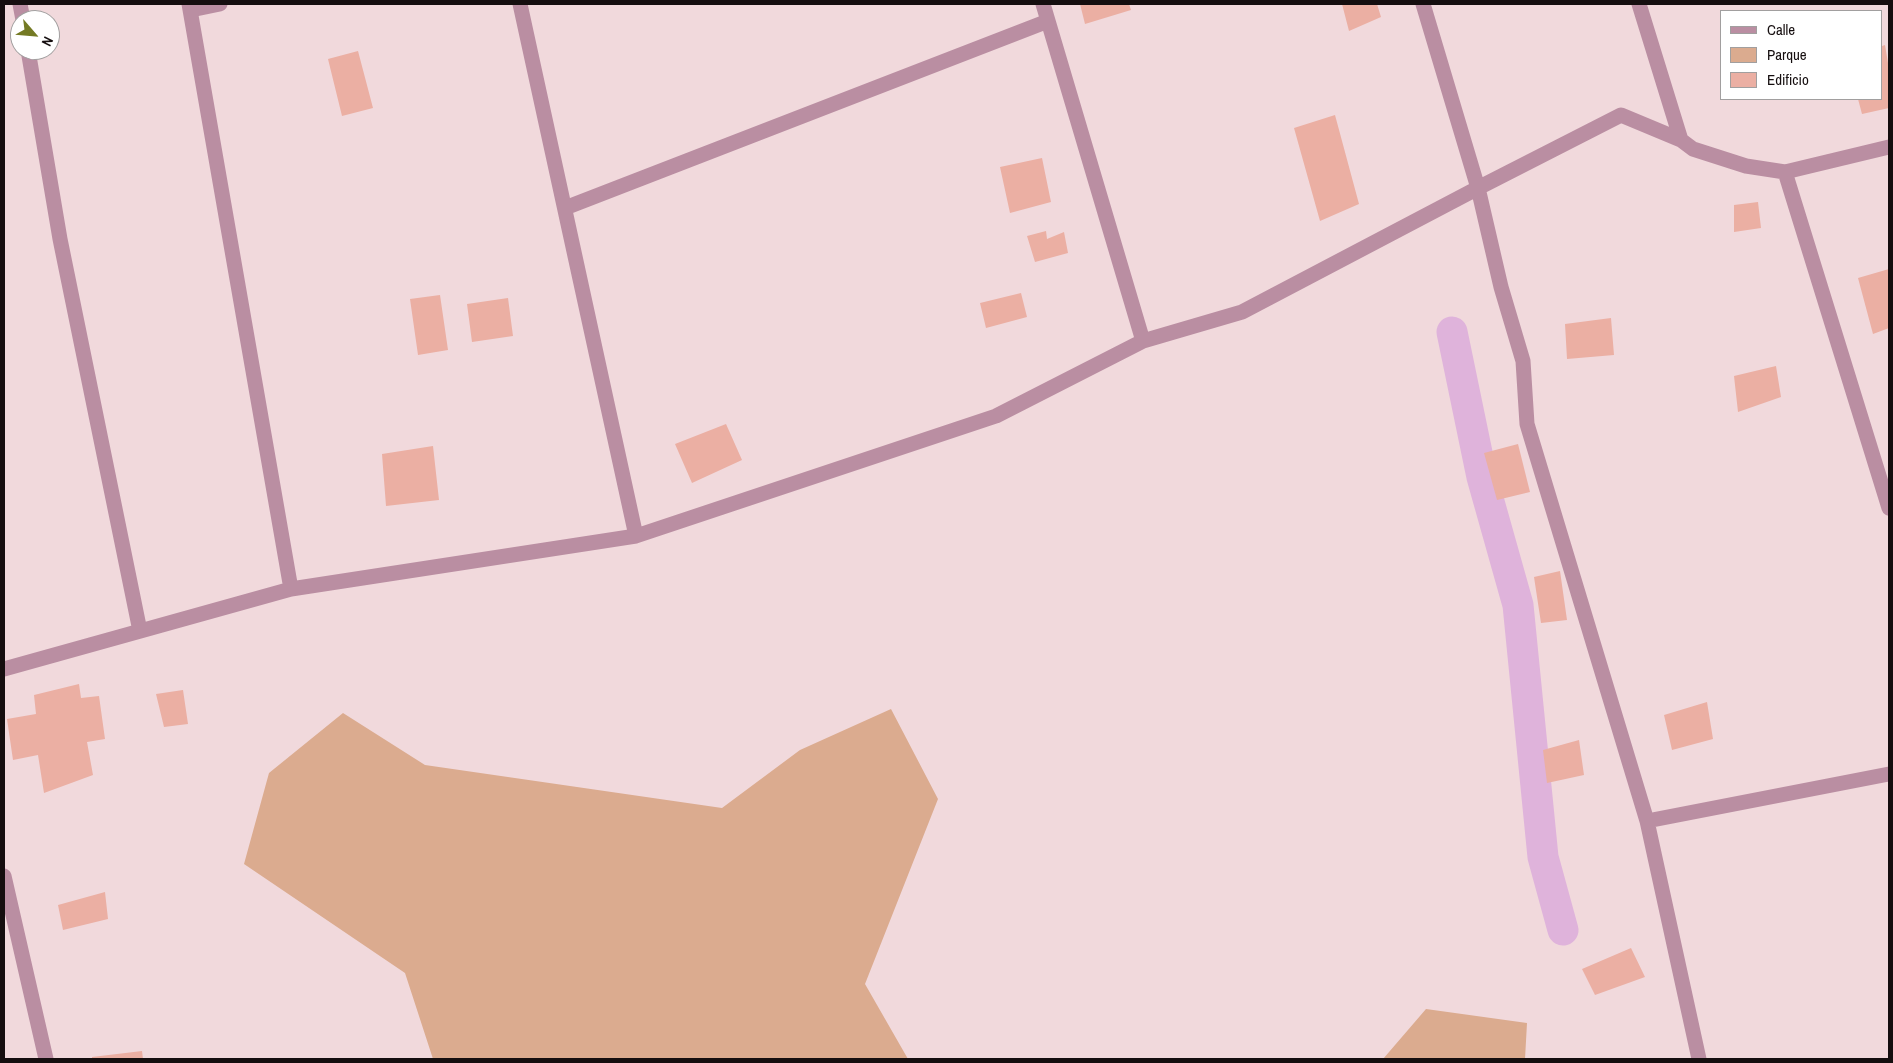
<!DOCTYPE html>
<style>
body{margin:0}
#map{position:relative;width:1893px;height:1063px;overflow:hidden;background:#f1d9dc;font-family:"Archivo Narrow",sans-serif}
canvas{display:block}
.frame{position:absolute;inset:0;border:5px solid #150e0f;pointer-events:none}
.legend{position:absolute;left:1720px;top:10px;width:162px;height:90px;box-sizing:border-box;background:#fff;border:1px solid #a19f9f;margin:0;padding:6px 9px;list-style:none;font-size:15px;color:#150e0f}
.legend li{display:flex;align-items:center;gap:10px;height:25px}
.legend b{width:25px;border:1px solid #a19f9f}
.north{position:absolute;left:10px;top:10px;width:50px;height:50px;box-sizing:border-box;background:#fff;border:1px solid #a19f9f;border-radius:50%;rotate:117deg;font-size:14px;font-weight:700;line-height:20px;text-align:center;color:#150e0f}
.north::after{content:'';display:block;margin:auto;width:18px;height:22px;background:#747a24;clip-path:polygon(50% 0,100% 100%,50% 72%,0 100%)}
</style>
<div id="map">
<canvas width="1893" height="1063"></canvas>
<div class="frame"></div>
<ul class="legend">
<li><b style="height:6px;background:#ba8ea2"></b>Calle</li>
<li><b style="height:14px;background:#dbab8f"></b>Parque</li>
<li><b style="height:14px;background:#ebafa3"></b>Edificio</li>
</ul>
<div class="north">N</div>
</div>
<script>
const c = document.querySelector('canvas').getContext('2d');
c.lineJoin = 'round';
function fill(path, color) { c.fillStyle = color; c.fill(path, 'evenodd'); }
function stroke(path, color, width, dash) { c.strokeStyle = color; c.lineWidth = width; c.lineCap = dash ? 'butt' : 'round'; c.setLineDash(dash || []); c.stroke(path); }
fill(new Path2D(`
 M891,709L938,799L865,984L908,1059H433L405,973L244,864L269,773L343,713L425,765L722,808L800,750Z
 M1426,1009L1527,1023L1525,1059H1383Z`), '#dbab8f');
stroke(new Path2D(`
 M1452,332L1482,477L1518,605L1543,857L1563,930`), '#dfb3db', 31);
fill(new Path2D(`
 M1080,4H1129L1131,10L1085,24Z
 M1342,4H1377L1381,17L1349,31Z
 M1885,45L1889,69V108L1862,114L1858,99H1882V46Z
 M358,51L373,108L342,116L328,59Z
 M1335,115L1359,204L1320,221L1294,128Z
 M1042,158L1051,202L1010,213L1000,167Z
 M1758,202L1761,228L1734,232V205Z
 M1046,231L1047,239L1064,232L1068,253L1035,262L1027,236Z
 M1889,269V328L1873,334L1858,278Z
 M1021,293L1027,317L986,328L980,303Z
 M440,295L448,350L418,355L410,299Z
 M508,298L513,336L472,342L467,304Z
 M1611,318L1614,355L1567,359L1565,324Z
 M1776,366L1781,397L1738,412L1734,376Z
 M726,424L742,460L692,483L675,444Z
 M1518,444L1530,492L1497,500L1484,453Z
 M433,446L439,500L386,506L382,454Z
 M1560,571L1567,620L1541,623L1534,577Z
 M79,684L81,698L99,696L105,739L87,742L93,775L44,793L38,755L13,760L7,719L36,714L34,695Z
 M183,690L188,724L164,727L156,694Z
 M1707,702L1713,739L1672,750L1664,715Z
 M1579,740L1584,775L1547,783L1543,750Z
 M105,892L108,919L63,930L58,905Z
 M1631,948L1645,977L1595,995L1582,969Z
 M142,1051L143,1059H92V1057Z`), '#ebafa3');
stroke(new Path2D(`
 M20,4L23,20
 M189,4L291,589
 M520,4L636,536
 M1043,4L1143,341
 M1423,4L1478,188L1501,287L1523,361L1527,424L1647,821
 M1639,4L1681,140L1693,149L1746,166L1785,172L1889,147
 M191,10L220,4
 M28,50L60,239L140,631
 M1785,172L1889,508
 M565,208L1048,21
 M4,669L291,589L636,536L996,416L1143,341L1242,312L1478,188L1621,115L1681,140
 M4,876L46,1059
 M1699,1059L1647,821L1889,774`), '#ba8ea2', 15);
</script>
